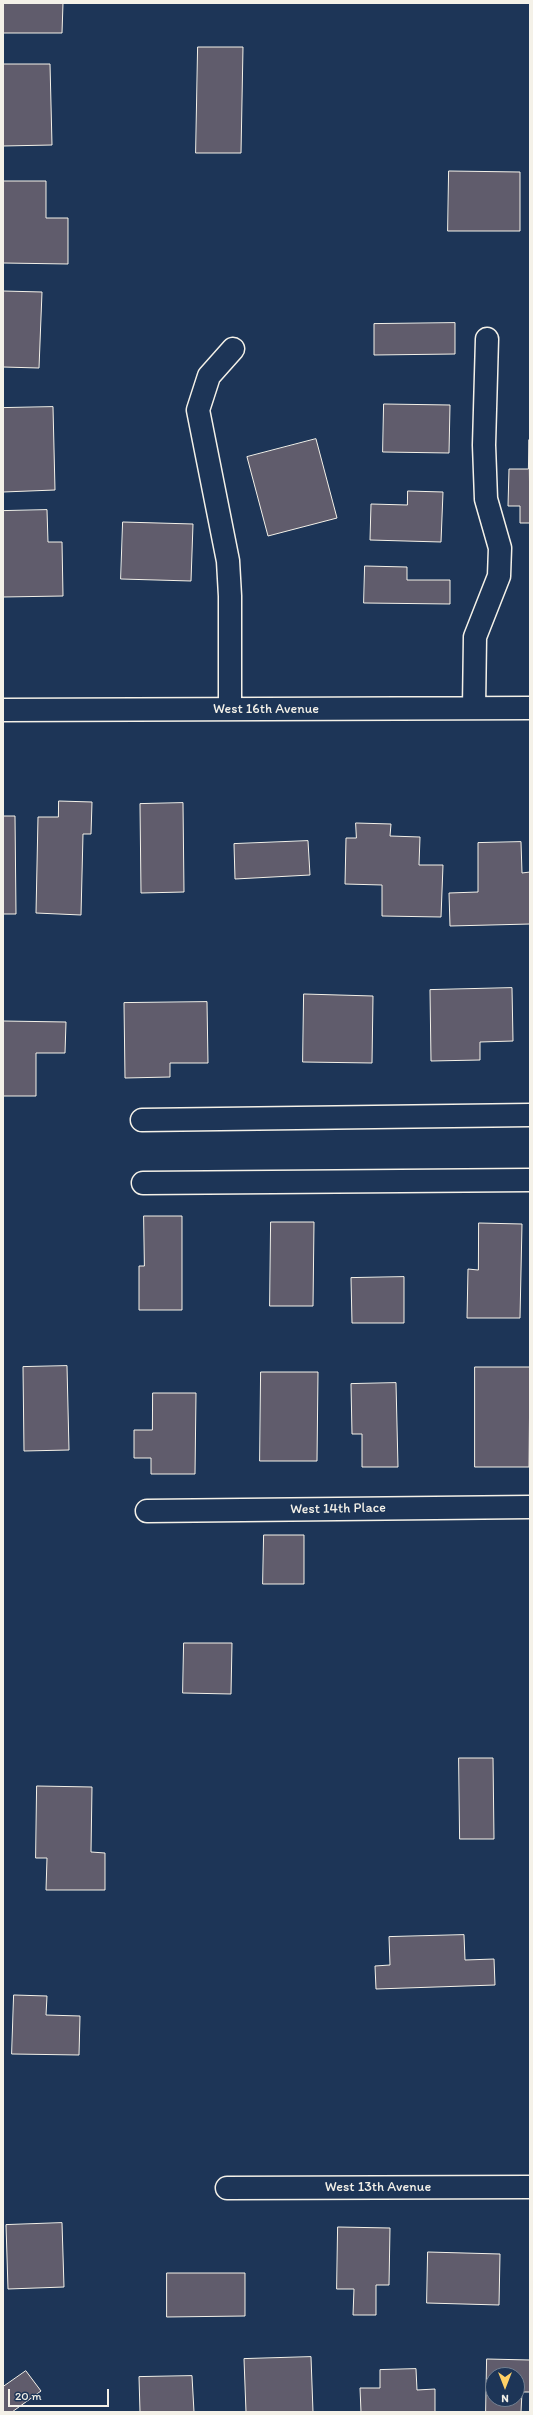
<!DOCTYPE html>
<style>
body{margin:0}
#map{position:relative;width:533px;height:2415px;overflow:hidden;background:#1d3557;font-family:Itim,sans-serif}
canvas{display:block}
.frame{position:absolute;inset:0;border:4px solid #f4f1e8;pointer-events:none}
.north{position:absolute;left:485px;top:2367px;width:40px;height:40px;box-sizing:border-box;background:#1d3557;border:1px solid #738091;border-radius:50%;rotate:180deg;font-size:11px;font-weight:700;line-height:16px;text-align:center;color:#f4f1e8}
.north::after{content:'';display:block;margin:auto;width:14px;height:18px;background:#ffd166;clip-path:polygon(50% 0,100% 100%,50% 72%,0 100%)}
.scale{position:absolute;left:8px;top:2389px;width:101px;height:18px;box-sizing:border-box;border:2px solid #f4f1e8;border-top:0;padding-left:5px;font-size:12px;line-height:14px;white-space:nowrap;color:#f4f1e8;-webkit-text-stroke:3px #1d3557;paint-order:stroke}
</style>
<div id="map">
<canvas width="533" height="2415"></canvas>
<div class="frame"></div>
<div class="north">N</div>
<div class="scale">20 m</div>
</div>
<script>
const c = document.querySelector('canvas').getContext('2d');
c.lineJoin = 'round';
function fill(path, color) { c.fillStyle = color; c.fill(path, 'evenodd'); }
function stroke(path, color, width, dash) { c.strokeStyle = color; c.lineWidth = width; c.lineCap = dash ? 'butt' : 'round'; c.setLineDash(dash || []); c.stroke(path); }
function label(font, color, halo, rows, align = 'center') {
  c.font = font + ' Itim,sans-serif'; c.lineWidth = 3; c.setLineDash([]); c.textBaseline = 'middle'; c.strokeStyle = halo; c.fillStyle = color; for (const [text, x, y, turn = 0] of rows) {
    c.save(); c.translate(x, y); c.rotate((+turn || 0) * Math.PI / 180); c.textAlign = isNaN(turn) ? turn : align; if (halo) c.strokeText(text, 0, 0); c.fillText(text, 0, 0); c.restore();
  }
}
const building = new Path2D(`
 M3,3H63L62,33H3Z
 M198,47H243L241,153H196Z
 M3,64H50L52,145L3,146Z
 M449,171L520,172V231H448Z
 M3,181H46V218H68V264L3,263Z
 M3,291L42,292L39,368L3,367Z
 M455,323V354L374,355V324Z
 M384,404L450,405L449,453L383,452Z
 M53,407L55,490L3,492V408Z
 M316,439L337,518L268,536L247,457Z
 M529,440L530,523H520V506H508L509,469H528Z
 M408,491L443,492L441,542L370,540L371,504L407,505Z
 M47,510L48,542H62L63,596L3,597V511Z
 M123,522L193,524L191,581L121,579Z
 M365,566L407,567V580H450V604L364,603Z
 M59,801L92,802L91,834H83L81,915L36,913L38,817H58Z
 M183,803L184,892L141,893L140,804Z
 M3,816H15L16,914H3Z
 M356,823L391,824L390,836L420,837L419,865H443L441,917L382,916V885L345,884L346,838H356Z
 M308,841L310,875L235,879L234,844Z
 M521,842L522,873L530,872V924L450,926L449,893L478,892V843Z
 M512,988L513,1041L480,1042V1060L431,1061L430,990Z
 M304,994L373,996L372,1063L303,1062Z
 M207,1002L208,1063H170V1077L125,1078L124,1003Z
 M3,1021L66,1022L65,1053H36V1096H3Z
 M144,1216H182V1310H139V1266H144Z
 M271,1222H314L313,1306H270Z
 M479,1223L522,1224L520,1318H467L468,1269L478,1270Z
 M404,1277V1323H352L351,1278Z
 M67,1366L69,1450L24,1451L23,1367Z
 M475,1367H530L529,1467H475Z
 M261,1372H318L317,1461H260Z
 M396,1383L398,1467H362V1434H352L351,1384Z
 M153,1393H196L195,1474H151V1458H134V1430H152Z
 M264,1535H304V1584H263Z
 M184,1643H232L231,1694L183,1693Z
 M459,1758H493L494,1839H460Z
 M37,1786L92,1787L91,1852L105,1853V1890H46L47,1858H36Z
 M464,1935L465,1960L494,1959L495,1985L376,1989L375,1966L390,1965L389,1937Z
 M14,1995L47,1996L46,2015L80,2016L79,2055L12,2054Z
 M62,2223L64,2287L8,2289L6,2225Z
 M338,2227L390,2228L389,2285H376V2315H353L354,2289H337Z
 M428,2252L500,2254L499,2305L427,2303Z
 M167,2273H245V2316L167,2317Z
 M311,2357L313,2412H246L244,2359Z
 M487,2359L530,2360V2392H522L521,2412H486ZM493,2375H517V2399H493Z
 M416,2369L417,2390L435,2389V2412H361L360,2388H380V2370Z
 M26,2371L41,2391L12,2412H3V2387Z
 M192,2376L194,2412H140L139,2377Z`);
fill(building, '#605c6c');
stroke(building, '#f4f1e8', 1);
const minor = new Path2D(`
 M474,708L475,637L499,576L500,548L486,499L484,445L487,339
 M230,709V596L228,561L198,410L209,376L233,349
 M3,710L530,708
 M142,1120L530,1115
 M143,1183L530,1180
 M147,1511L530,1507
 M227,2188L530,2187`);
stroke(minor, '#f4f1e8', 25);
stroke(minor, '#1d3557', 22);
label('14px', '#f4f1e8', '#1d3557', [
 ["West 16th Avenue",266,709],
 ["West 14th Place",338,1509,-1],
 ["West 13th Avenue",378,2187]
]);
</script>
